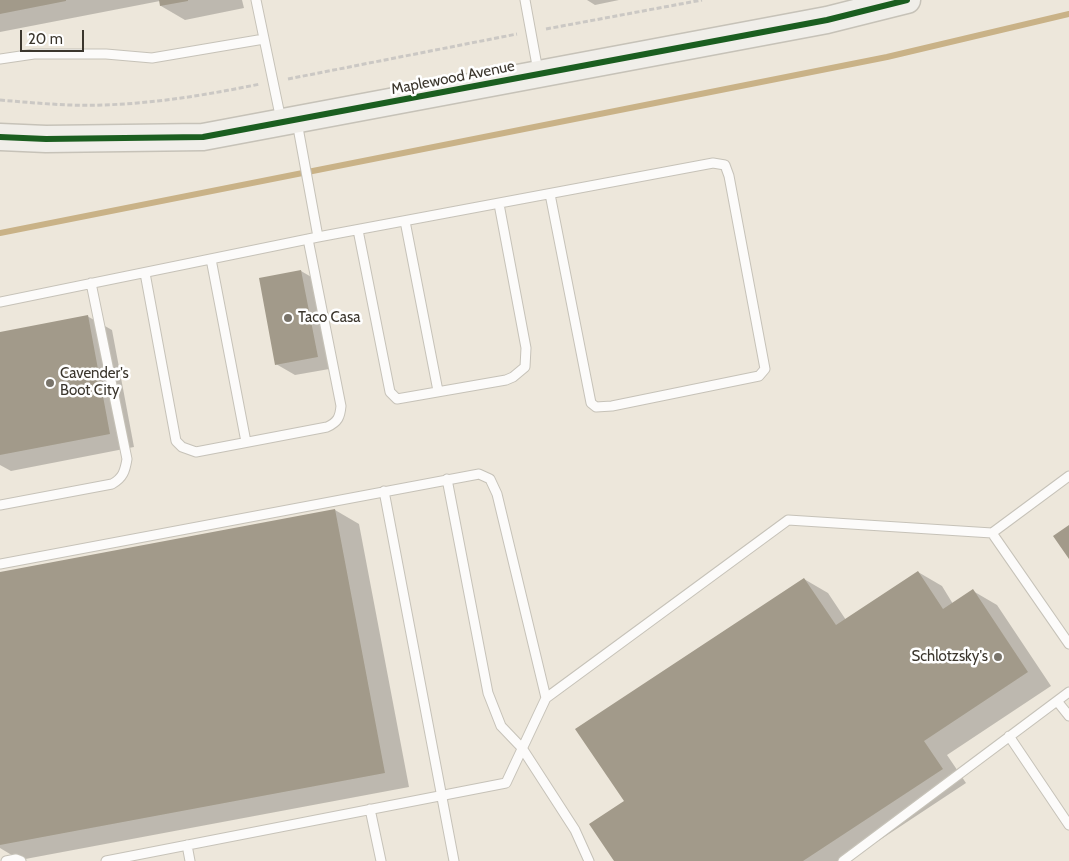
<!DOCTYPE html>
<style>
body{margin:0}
#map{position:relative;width:1069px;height:861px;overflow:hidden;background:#ede7db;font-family:Cabin,sans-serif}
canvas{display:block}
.scale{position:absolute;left:20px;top:30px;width:64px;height:22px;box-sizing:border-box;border:2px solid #3b362d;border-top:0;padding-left:6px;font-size:15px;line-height:18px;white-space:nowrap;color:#3b362d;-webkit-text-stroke:4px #fff;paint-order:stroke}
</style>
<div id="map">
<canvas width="1069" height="861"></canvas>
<div class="scale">20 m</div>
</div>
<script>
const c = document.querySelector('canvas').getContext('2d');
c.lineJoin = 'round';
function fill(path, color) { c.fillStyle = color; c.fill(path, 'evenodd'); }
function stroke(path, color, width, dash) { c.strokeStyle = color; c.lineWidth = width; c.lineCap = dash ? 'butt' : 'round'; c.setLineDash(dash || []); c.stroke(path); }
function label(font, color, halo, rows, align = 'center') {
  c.font = font + ' Cabin,sans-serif'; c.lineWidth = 5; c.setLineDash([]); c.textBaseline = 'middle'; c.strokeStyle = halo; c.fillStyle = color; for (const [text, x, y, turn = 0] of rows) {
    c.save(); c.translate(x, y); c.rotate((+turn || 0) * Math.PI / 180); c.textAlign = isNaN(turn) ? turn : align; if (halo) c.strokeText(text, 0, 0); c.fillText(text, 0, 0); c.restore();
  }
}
fill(new Path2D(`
 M0,0H242L244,8L185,20L161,6L160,1L0,32Z
 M587,0H619L595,5Z
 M301,271L320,282L335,368L295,375L276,364Z
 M87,316L112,330L134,447L11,471L0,465V333Z
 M335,510L359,524L409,787L20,860L0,848V573Z
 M918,572L942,586L953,604L973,591L997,605L1051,686L947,755L966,783L848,861H615L804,579L828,593L846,620Z`), '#0003');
stroke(new Path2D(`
 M0,233L887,57L1069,14`), '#c9b287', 6);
fill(new Path2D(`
 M0,0H66V1L0,14Z
 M159,0H188V1L160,6Z
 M301,270L318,357L275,365L259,278Z
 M88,315L110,434L0,455V332Z
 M335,509L385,773L0,845V572Z
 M1069,525V559L1053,536Z
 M918,571L943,609L973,589L1028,672L924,741L943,769L803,861H614L589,824L624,801L575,729L804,578L836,625Z`), '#a29a8a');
const lane = new Path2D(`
 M256,0L281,120
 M525,0L538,71
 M0,59L34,54H106L152,58L264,39
 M297,122L318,237
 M405,221L438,391
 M358,230L390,392L397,399L506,380L513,377L525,367L526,348L499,204
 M211,259L246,442
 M145,273L176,441L182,447L196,452L327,427C338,422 340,417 341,406L308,239
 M0,302L318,237L713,163L725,165L729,176L765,369L759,376L612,406L596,407L591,403L550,194
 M447,479L488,693L501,726L522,748L575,830L589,861
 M384,491L454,861
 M0,505L112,484C123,478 125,471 127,459L91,283
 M992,533L1069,644
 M0,564L479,474L490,479L497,494L546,698
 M1057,701L1069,716
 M1009,736L1069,825
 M370,809L381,861
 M187,845L190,861
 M6,861L16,859L21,861
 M106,861L506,783L546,698L788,520L992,533L1069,476
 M843,861L1069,692`);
const secondary = new Path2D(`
 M0,137L46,139L203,137L827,20L907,0`);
stroke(lane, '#c6c2b8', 11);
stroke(secondary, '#c6c2b8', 29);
stroke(new Path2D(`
 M546,29L702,0
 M288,79L517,34
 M0,100C23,102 46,104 69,105C133,107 197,97 260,84`), '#cbc8c4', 3, [5, 2.5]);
stroke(lane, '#fcfbfa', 9);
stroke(secondary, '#f0eee9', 26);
stroke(new Path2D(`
 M0,137L46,139L203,137L827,20L907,0`), '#1b5e20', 6);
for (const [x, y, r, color] of [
 [288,318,5,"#79746a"],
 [50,383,5,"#79746a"],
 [998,657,5,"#79746a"]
]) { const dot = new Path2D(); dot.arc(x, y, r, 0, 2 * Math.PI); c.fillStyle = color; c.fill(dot); stroke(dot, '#fff', 2); }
label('15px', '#3b362d', '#fff', [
 ["Maplewood Avenue",453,78,-11]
]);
label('15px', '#3b362d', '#fff', [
 ["Taco Casa",298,318],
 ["Cavender's",60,374],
 ["Boot City",60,391],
 ["Schlotzsky's",988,657,"right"]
], 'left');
</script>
